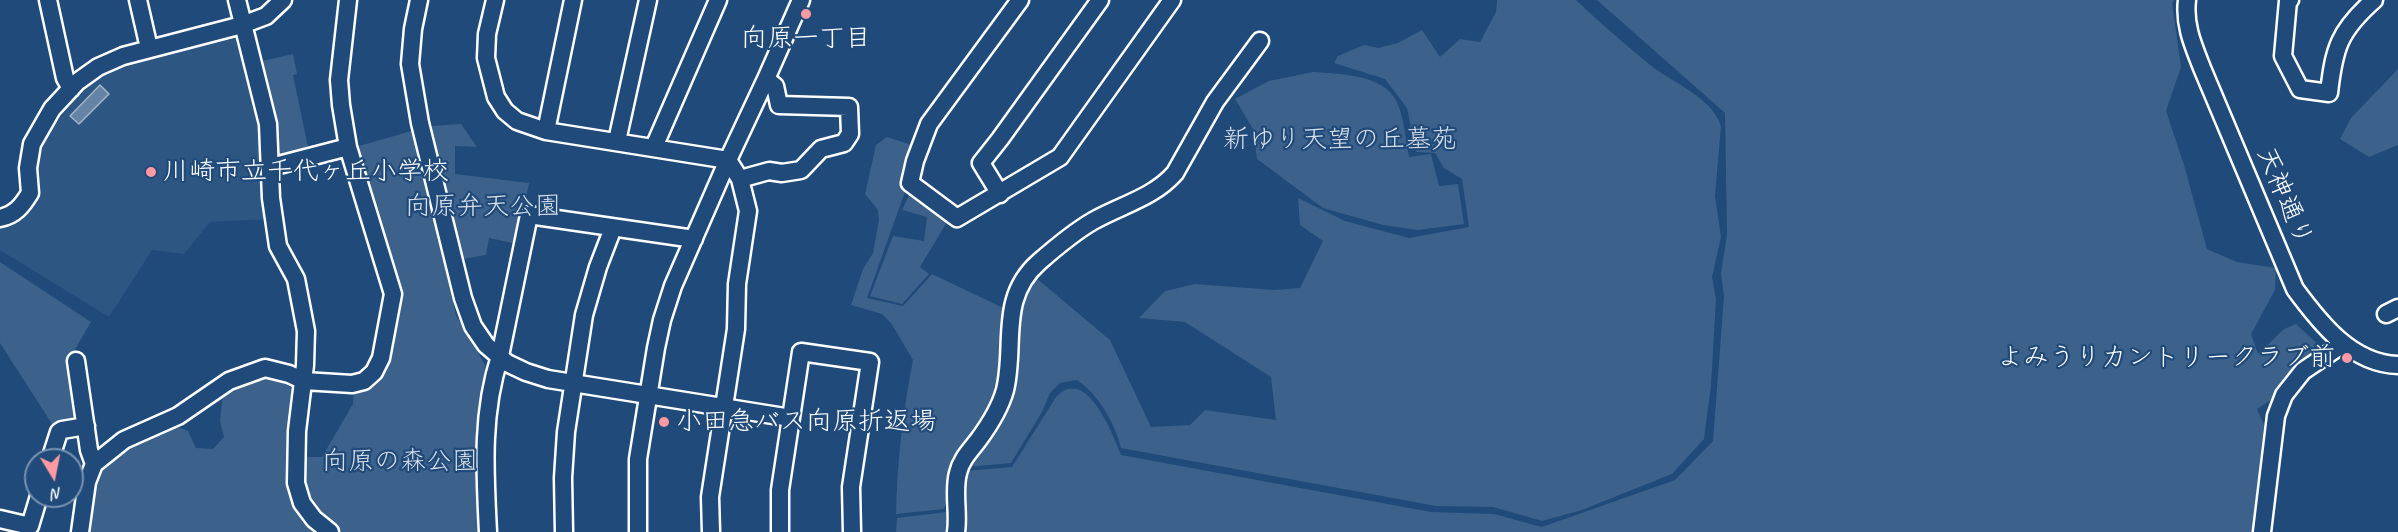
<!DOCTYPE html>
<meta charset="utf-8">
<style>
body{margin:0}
#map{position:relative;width:2398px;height:532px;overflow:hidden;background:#1f4a7a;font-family:Caveat,sans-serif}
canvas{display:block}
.north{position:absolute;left:24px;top:448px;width:60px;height:60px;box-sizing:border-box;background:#1f4a7a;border:2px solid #7992af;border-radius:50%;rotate:170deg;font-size:16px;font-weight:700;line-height:24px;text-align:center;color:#fff}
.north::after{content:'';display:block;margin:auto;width:21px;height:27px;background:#ff9aa2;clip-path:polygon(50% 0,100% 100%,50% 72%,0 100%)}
</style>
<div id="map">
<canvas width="2398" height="532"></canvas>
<div class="north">N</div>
</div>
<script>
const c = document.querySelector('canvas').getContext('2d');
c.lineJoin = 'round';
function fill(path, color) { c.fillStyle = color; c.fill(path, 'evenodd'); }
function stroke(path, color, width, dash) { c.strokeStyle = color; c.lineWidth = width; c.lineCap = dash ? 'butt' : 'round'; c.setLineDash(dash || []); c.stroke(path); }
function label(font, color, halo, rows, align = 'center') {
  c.font = font + ' Caveat,"Klee One",sans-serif'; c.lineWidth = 4.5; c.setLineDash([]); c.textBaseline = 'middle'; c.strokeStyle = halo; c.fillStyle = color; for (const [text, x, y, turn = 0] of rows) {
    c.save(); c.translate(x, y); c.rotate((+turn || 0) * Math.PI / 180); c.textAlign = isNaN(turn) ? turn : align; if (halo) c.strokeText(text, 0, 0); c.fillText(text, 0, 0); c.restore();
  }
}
fill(new Path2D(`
 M233,36L241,38L262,125L269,219L210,222L184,254L152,250L109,317L0,250V227L16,220L36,179L37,164L44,143L51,130L79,94L101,75L119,66Z`), '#2e5683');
fill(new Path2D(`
 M1497,0H1576C1599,22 1625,44 1649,64C1672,83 1711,96 1721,126L1715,196L1721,237L1712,277L1716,299L1711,386L1704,439L1672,474L1582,510L1542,521L1493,507L1436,506L1121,448C1115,423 1098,394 1077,380L1060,383L1050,393L1042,412L1011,463L957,468L944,509L896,514C897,461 903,411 913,360L891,323L882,314L851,305L863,269L873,253L879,220L878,210L865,194L876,145L887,137L912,145L901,185L906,189L867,298L903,306L932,274L1016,314L1035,277L1110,340L1151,427L1190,425L1205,410L1276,420L1271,377L1185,322L1139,318L1165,291L1195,284L1274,290L1300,288L1323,241L1300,225L1298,198L1345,221L1409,238L1469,227L1462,179L1444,168L1435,153L1416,152L1407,108L1385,79L1334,63L1338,56L1364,45L1378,48L1398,43L1422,30L1440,57L1460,39L1480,42L1496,12Z
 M1597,0H2174L2172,3L2181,67L2166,111L2184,165L2207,249L2237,262L2276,268L2275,290L2251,334L2258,354L2284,329L2296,324L2322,348L2271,400L2257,409L2264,425L2252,532H961L965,471L1012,467L1056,397C1086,365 1112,432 1121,455L1431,512L1494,514L1542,527L1675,480L1713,441L1724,296L1721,273L1727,235L1725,113Z
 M293,54L297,74L293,75L308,147L276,156L258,62Z
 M2398,69V145L2369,157L2340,139L2351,118Z
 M1313,72C1339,74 1384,74 1397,102C1404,118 1406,140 1409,157L1431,154L1439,186L1458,184L1464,224L1418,230L1383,225L1323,208L1257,159L1253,129L1235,99L1269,81Z
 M461,124L477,147L455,146V174L529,183L517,244L489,238L486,255L463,259L431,126Z
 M415,130L417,148L456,315L485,365L477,456L479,532H86C90,513 96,471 111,458C129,441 155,435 178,427L188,431L196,448L213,449L224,437L220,421L223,393C251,377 268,367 295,391L303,457H322L353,404L354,390L364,386L395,314L354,153L359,146Z
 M910,193L947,222L920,267L929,274L902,304L870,296L893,236L924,241L927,217L902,210Z
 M0,262L91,322L68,361L79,419L54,427L0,343Z
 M947,512L945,532H896L897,518Z`), '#3c618b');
const water = new Path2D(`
 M100,85L109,94L79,124L70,116Z`);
fill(water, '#6583a4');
stroke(water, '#a3b5c8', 1.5);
const minor = new Path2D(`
 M48,0L65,78L71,89
 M138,0L149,48
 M237,0L268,124L271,198L278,246L296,279L306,331L305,365L297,431L296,483L302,503L314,519L330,532
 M419,0L413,29L410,64L420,123L463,298L473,326L486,345L507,363L526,372L548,379L791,418
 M495,0L487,34L486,58L496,97L505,111L517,121L546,131L728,160L740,179L748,211L737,284L736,329L710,497L711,532
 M1020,0L929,124L915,161L910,183L957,218L1060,157L1172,0
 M2187,0C2184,25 2193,45 2202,68L2295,289C2320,323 2352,364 2398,365
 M2290,0L2288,1L2283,56L2300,89L2329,93C2334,48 2339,31 2374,0
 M546,131L573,0
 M617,141L648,0
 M654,147L718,0
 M271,167L348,147
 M740,179L769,171L782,173L801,170L821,149L844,143L850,134L849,107L779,105L775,86L766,79
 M1000,194L981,163L1000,139L1100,0
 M0,218C15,215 22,206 30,193L28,168L32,144L52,109L77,82L98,67L123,56L242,25L266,16L283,0
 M2386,314L2398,308
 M76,361L89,450L94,464
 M50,460L59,432L62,430L86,426
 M0,519L30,526L39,496
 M80,532L87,482L94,464L124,440L178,416L229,381L265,368L289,374L304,381L352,384L364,381L374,372L381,358L393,294L348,147L341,105L339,80L348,0
 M488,532C485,472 481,414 500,356L529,215L694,239
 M564,532L563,478L566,432L584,315L598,267L613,228
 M638,532V459L656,348L662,320L673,286L728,160L766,79L801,0
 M780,532V490L801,352L870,362L851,487L852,532
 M956,532C959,513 953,492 958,473C961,459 971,450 979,439C990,424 1000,408 1005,390C1016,345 998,298 1039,262C1055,248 1074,232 1093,221C1121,205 1153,198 1175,173L1215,102L1260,41
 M2262,532L2276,416L2284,395L2303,371L2343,344`);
stroke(minor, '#fff', 21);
stroke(minor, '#1f4a7a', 16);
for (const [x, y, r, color] of [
 [806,14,6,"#ff9aa2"],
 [151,172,6,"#ff9aa2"],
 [2347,358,6,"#ff9aa2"],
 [664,422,6,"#ff9aa2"]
]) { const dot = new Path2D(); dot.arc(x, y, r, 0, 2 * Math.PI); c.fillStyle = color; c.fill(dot); stroke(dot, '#1f4a7a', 2); }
label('26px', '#fff', '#1f4a7a', [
 ["向原一丁目",806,39,"center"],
 ["川崎市立千代ヶ丘小学校",163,172],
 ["よみうりカントリークラブ前",2335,358,"right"],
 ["小田急バス向原折返場",676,422]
], 'left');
label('26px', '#d8dfe8', '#1f4a7a', [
 ["新ゆり天望の丘墓苑",1340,140],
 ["向原弁天公園",483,207],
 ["向原の森公園",400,462]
]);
label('26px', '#fff', '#1f4a7a', [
 ["天神通り",2284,197,67]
]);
</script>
